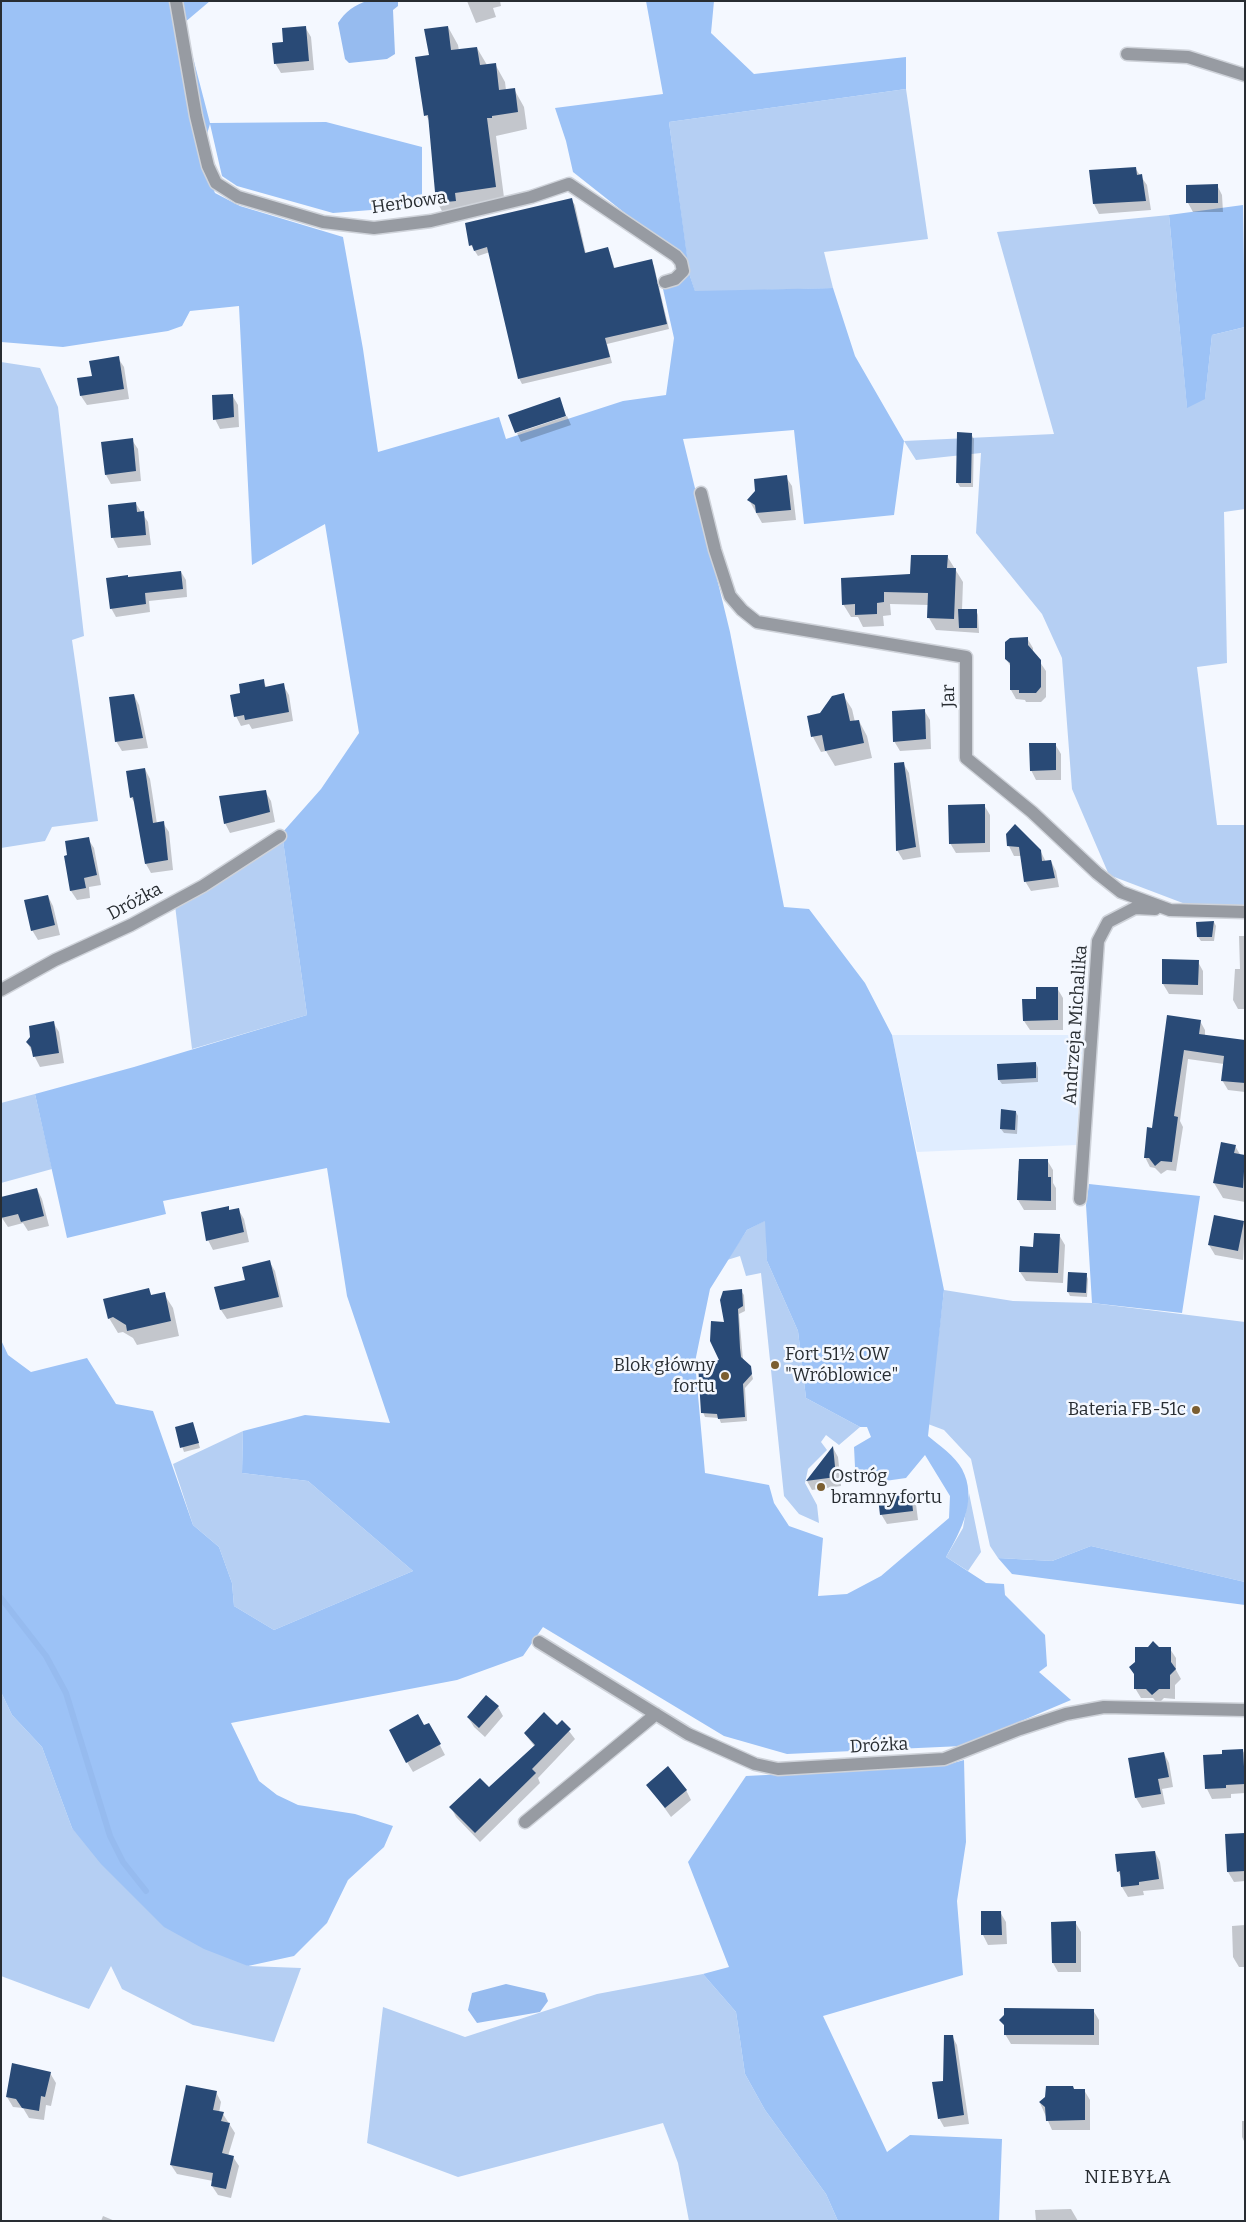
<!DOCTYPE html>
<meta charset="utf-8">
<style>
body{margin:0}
#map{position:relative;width:1246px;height:2222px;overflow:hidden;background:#f4f8ff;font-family:Bitter,serif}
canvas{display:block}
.frame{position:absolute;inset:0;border:2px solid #282d32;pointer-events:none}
</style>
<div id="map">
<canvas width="1246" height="2222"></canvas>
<div class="frame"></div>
</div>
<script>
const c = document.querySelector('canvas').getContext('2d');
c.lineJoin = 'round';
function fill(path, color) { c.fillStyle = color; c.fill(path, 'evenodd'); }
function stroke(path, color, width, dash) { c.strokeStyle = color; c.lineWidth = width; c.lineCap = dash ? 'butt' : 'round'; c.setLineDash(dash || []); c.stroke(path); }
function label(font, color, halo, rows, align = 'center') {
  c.font = font + ' Bitter,serif'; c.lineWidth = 5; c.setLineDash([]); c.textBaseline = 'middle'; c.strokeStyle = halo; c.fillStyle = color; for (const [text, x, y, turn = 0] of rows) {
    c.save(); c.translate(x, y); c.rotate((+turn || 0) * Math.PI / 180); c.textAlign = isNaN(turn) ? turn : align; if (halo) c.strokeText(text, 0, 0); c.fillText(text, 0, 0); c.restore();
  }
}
fill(new Path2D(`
 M892,1035H1084L1076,1145L917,1152Z`), '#e0edff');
fill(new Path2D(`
 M906,89L928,239L824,252L833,288L695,292L689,273L669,122Z
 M1169,215L1187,407L1205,398L1212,335L1245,327V509L1224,512L1227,663L1197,667L1217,825H1245V906L1188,905L1109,875L1072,789L1062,658L1042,614L976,533L981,453L916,460L904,441L1054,434L997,232Z
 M1,362L40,368L58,407L84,636L72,640L98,821L52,827L45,841L1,848Z
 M283,840L307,1015L192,1049L175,905Z
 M35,1094L52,1169L1,1183V1103Z
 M766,1220L767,1261L798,1331L806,1398L860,1427L839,1445L826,1435L821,1442L827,1450L808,1469L805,1483L817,1505L819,1523L799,1514L784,1496L761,1273L746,1276L740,1256L727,1260L747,1230Z
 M944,1290L1013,1301L1092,1303L1245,1322V1582L1091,1546L1052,1561L998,1558L990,1546L971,1459L944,1430L928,1424Z
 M243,1431L242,1473L308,1481L413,1571L274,1630L234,1606L232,1583L219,1547L193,1525L173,1464Z
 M969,1493L981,1552L968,1571L946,1557L963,1528Z
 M1,1692L12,1715L42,1747L72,1828L248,1966L301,1968L274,2042L193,2025L122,1989L111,1966L89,2009L1,1976Z
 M703,1974L736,2012L745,2074L765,2110L826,2194L838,2221H689L678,2163L663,2123L458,2177L367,2143L383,2007L465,2037L597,1994Z`), '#b5cff3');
fill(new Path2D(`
 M1,1H210L184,23L210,123L326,122L422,147V206L333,213L237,186L222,176L210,124L200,157L215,193L240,206L343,237L363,349L378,452L499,417L506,439L623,401L666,395L674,338L663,289L689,273L695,291L833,288L855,356L904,441L894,515L804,524L794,430L683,439L730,632L784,907L809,909L865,983L892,1035L944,1290L928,1436C939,1445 955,1456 962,1469C978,1499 961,1531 946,1557L986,1583L1004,1584L1005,1595L1045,1635L1047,1666L1039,1672L1071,1700L962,1746L787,1754L724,1736L543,1627L523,1656L457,1680L231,1723L259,1781L277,1795L298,1805L355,1814L393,1826L384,1847L348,1880L327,1923L294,1956L248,1966L204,1949L164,1927L101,1864L72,1828L42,1747L12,1715L1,1692V1340L8,1355L31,1372L87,1358L116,1404L153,1411L193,1525L219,1547L232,1583L234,1606L274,1630L413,1571L308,1481L242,1473L243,1431L305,1415L390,1423L347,1296L327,1168L163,1201L166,1214L67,1238L35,1094L134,1067L307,1015L282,833L321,789L359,733L325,524L252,565L239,306L190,311L182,326L168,331L63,347L1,342ZM765,1221L767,1261L798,1331L806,1398L860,1427H867L871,1437L854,1447L855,1467L861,1479L878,1482L906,1478L925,1455L950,1496L949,1518L881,1576L847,1594L818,1596L823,1538L789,1526L774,1503L769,1485L705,1473L695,1362L710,1289L747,1230Z
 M646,1H714L711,33L754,74L906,57V89L669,122L688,263L573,172L566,141L555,108L663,94Z
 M1243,205L1245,327L1212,335L1205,399L1187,408L1169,215Z
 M1089,1184L1200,1196L1182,1313L1092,1303L1086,1205Z
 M1091,1546L1245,1582V1605L1012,1574L998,1558L1052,1561Z
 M964,1760L966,1842L957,1901L963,1975L823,2016L887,2152L910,2135L1002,2139L999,2221H838L826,2194L765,2110L745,2074L736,2012L703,1974L729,1967L688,1862L746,1776L942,1766Z`), '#9cc2f6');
fill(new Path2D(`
 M368,1H398V6L393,10L395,54L387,59L349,63L345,59L338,23C345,12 355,4 368,1Z
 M506,1984L545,1993L548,2001L540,2012L477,2023L468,2010L472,1993Z`), '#96bbef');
fill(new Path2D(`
 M467,1H500L501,6L493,8L496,17L476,23Z
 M305,27L311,37L314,70L281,73L275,63L284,43Z
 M448,27L458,45L459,51L477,48L487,65L495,64L505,82L506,90L514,89L524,107L527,129L496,136L505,205L447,220L437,202L430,122L426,115L430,56Z
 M1135,168L1147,185L1151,210L1099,214L1094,204Z
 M1217,185L1222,195L1223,212H1193L1188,203Z
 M571,199L575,205L586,254L608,248L615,269L651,261L654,266L669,329L607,344L612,363L522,384L519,378L490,252L478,256L471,245Z
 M118,358L124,367L129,399L87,405L81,396L93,377Z
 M232,395L238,405L239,427L220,429L215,419Z
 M567,416L571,425L521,442L517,433Z
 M971,434L974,439L973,487H960L957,482Z
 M132,440L138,449L141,481L111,484L106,475Z
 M786,477L792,486L796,520L762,523L749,500Z
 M136,504L148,522L151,545L118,548L113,538Z
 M947,556L963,582L962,610H976L978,615L979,633L936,630L929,618V605L890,604L891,615L883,616L884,626L863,627L858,617H851L843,604L911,575Z
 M181,572L186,580L187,597L149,601L150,612L116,617L111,608Z
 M1027,638L1033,648V652L1046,671V697L1041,702H1026L1025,700L1016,699L1011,690V667L1006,659Z
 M263,681L267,688L283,685L289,695L293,721L252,729L249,724L241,726L236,716L241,694Z
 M134,695L139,705L148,748L122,751L116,741Z
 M843,695L852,709L855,722L859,721L867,736L872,758L835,766L826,751L821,752L813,737L809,717L821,714Z
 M924,710L930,720L931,749L900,751L894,741Z
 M1055,744L1061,754V780H1036L1031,770Z
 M903,763L909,773L921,857L903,860L897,850Z
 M145,769L150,779L157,824L163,823L169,832L173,870L151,873L146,864L136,805L131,797Z
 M265,791L271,801L275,822L230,833L225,823Z
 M984,805L990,815V852L956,853L950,843Z
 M1008,835L1040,850L1046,862L1051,861L1056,871L1059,887L1031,891L1025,881L1022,856H1014L1009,846Z
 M88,839L94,848L101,885L89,887L90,898L77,900L71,891L68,856Z
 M48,896L53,906L60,935L38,940L32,930Z
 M1214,922L1216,926L1214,941H1201L1198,937L1197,923Z
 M1239,936H1245V1009H1238L1233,1000L1235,969H1240Z
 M1164,961L1198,962L1203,971V995L1169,994L1163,984Z
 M1057,988L1063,998V1030H1030L1024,1021L1038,1000Z
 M1169,1017L1200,1021L1205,1030V1036L1245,1041V1092L1228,1090L1222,1080L1224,1064L1188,1059L1180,1121L1183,1127L1176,1171L1167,1170L1161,1174L1155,1168L1150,1167L1145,1157L1153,1129Z
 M53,1022L59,1032L64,1063L40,1067L27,1042L31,1037Z
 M1036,1063L1038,1068V1082L1002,1084L999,1080Z
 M1016,1112L1018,1116L1017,1134L1004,1133L1001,1129Z
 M1235,1146L1241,1156L1245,1157V1202L1223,1198L1214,1183Z
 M1047,1160L1053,1170V1183L1056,1188V1210H1024L1018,1200V1171Z
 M37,1189L42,1199L49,1226L28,1231L23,1223L8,1227L2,1218Z
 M228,1207L230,1211L238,1209L244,1219L249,1242L213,1250L208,1240Z
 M1243,1222L1245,1225L1243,1260L1215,1255L1209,1245Z
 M1059,1235L1065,1245L1063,1283L1026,1281L1020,1272Z
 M269,1261L275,1271L283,1307L227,1319L221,1310L246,1281Z
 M1086,1274L1088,1279L1087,1297L1070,1296L1068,1292Z
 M148,1290L152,1296L164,1294L173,1308L179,1336L137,1345L133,1338L123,1332L118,1333L109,1318Z
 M741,1291L744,1295L745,1311L739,1314L743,1360L750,1367L753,1379L745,1388L747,1421L721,1423L719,1418L705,1417L703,1412L721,1361L726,1323Z
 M193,1424L200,1448L184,1452L176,1428Z
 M833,1448L838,1457L841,1486L812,1490L807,1481Z
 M910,1494L916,1504L918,1520L887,1524L881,1514Z
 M1159,1648L1170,1649L1176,1658V1670L1181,1679L1175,1685V1699L1164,1698L1158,1704L1153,1698H1141L1135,1688Z
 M498,1707L503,1716L485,1737L474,1727L468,1717Z
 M562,1722L575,1739L538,1778L540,1783L480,1842L456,1817L451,1807L489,1789L535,1747L525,1734L557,1726Z
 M424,1727L434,1734L445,1755L413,1772L407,1762Z
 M1242,1750L1245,1754V1793L1231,1794V1798L1212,1799L1207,1789L1205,1756L1224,1755Z
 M1164,1753L1169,1763L1173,1787L1162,1789L1165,1804L1142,1808L1136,1798L1129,1759Z
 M648,1785L686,1790L691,1800L671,1817Z
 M1245,1834V1881L1234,1882L1228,1872Z
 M1155,1852L1160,1862L1164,1889L1143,1891L1144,1895L1128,1897L1122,1887L1121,1877L1118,1871Z
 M1000,1912L1006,1922L1007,1944L988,1945L983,1935Z
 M1075,1922L1081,1932V1972H1058L1053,1963Z
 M1245,1925V1967H1239L1233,1957L1232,1926Z
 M1093,2010L1099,2020V2045L1011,2044L1005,2034Z
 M952,2036L957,2045L969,2124L944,2127L939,2118Z
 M50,2073L56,2083L51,2106L46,2105L44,2120L29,2118L23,2108L13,2107L7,2097Z
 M1075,2090H1084L1090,2100V2130H1052L1040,2103Z
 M216,2092L221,2102L219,2113L223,2114L235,2133L228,2156L233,2157L239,2166L231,2198L218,2195L212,2186L213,2181L177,2174L171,2165Z
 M1242,2121H1245V2143L1242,2137Z
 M1071,2209L1078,2221H1036L1035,2210Z
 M103,2216L115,2221H101Z`), '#0003');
stroke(new Path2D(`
 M1,1598L46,1656L66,1693L110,1836L123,1862L146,1891`), '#96bbef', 6);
fill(new Path2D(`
 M306,26L309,61L274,64L272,43L283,42L282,28Z
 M448,26L451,50L477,47L480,65L496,63L499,90L515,88L518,112L492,116V118H487L496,187L455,193L456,201L436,203L428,115L424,116L415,57L429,55L424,29Z
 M1136,167L1137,175L1142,174L1146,201L1093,204L1089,170Z
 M1218,184V203H1186V185Z
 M572,198L585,253L608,247L614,268L652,259L667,324L605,338L610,357L518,379L487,247L474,251L472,245L469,246L465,223Z
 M119,356L124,389L80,396L77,378L92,376L89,361Z
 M233,394L234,417L213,420L212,395Z
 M560,397L566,416L515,433L508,415Z
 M957,432L972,433L971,483H956Z
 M133,438L136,471L105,475L101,442Z
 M787,475L791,510L756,513L755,505L747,500L755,491L754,479Z
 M136,502L137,512L144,511L146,535L111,538L108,505Z
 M911,555H948L947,568H956L954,619L927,618L928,593L884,592V602L877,603V614L855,615V604L842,605L841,578L910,574Z
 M181,571L183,589L145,593L146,604L110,609L106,578L128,575V577Z
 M958,609H977V628H959Z
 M1028,637V645L1041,660V687L1036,693H1019V690H1010V663L1005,659V642L1010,638Z
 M264,679L265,687L284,683L289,712L245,720L244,715L234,717L230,695L240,693L239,684Z
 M844,693L850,721L859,720L864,743L825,751L822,735L811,737L807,716L820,713L832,696Z
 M134,694L143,738L115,742L109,697Z
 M925,709L926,739L893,742L892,711Z
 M1029,743H1056V770L1030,771Z
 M904,762L916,847L896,851L894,763Z
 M145,768L153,823L164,821L168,860L145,864L133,797L130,798L126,771Z
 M266,790L270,812L224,824L219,796Z
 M985,804V843L949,844L948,805Z
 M1015,824L1041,850L1042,861L1051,860L1055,878L1024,882L1019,847L1007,846L1006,834Z
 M89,837L97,875L84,878L86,888L70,891L64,856L67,855L65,841Z
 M48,895L55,925L31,931L24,900Z
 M1214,921L1212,937H1197L1196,922Z
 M1162,959L1199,960L1198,985L1162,984Z
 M1036,987H1058V1020L1023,1021L1022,999H1036Z
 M1167,1015L1201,1020L1199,1034L1245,1040V1083L1221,1081L1224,1056L1184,1050L1174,1116L1178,1117L1172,1162L1161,1161L1155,1166L1149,1158H1144L1147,1127L1152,1128Z
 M54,1021L59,1053L33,1057L31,1047L26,1042L30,1037L29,1026Z
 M1036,1062V1078L998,1080L997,1064Z
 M1001,1109L1016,1111L1015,1130L1000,1129Z
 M1221,1142L1236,1145L1234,1153L1245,1155L1243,1188L1213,1183Z
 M1019,1159H1048V1177H1051V1201L1017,1200Z
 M37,1188L44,1216L21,1222L18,1214L1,1218V1197Z
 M229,1206V1210L239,1208L244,1232L206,1241L201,1212Z
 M1214,1215L1244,1221L1238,1251L1208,1245Z
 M1034,1233L1060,1234L1058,1273L1019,1272L1020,1246L1033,1247Z
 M270,1260L279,1297L220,1310L214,1287L245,1280L242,1267Z
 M1068,1272L1087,1273L1086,1293L1067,1292Z
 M149,1288L151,1295L165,1292L171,1321L127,1331L126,1325L113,1317L108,1319L103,1299Z
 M742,1289L743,1306L738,1309L740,1348L741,1357L751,1366L752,1374L743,1384L745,1417L718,1419L717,1414L701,1413L698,1364L719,1360L710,1341L711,1321L724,1322L720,1300L723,1291Z
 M193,1422L199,1443L180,1448L175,1427Z
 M833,1446L836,1477L806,1481Z
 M911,1492L913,1511L880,1515L878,1497Z
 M1153,1641L1159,1647H1171V1662L1176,1669L1170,1675V1689H1159L1152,1695L1146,1689H1134V1674L1129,1667L1135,1662V1647H1148Z
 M486,1695L499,1706L479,1728L467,1717Z
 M544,1712L557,1725L562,1720L571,1729L532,1769L536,1773L475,1833L449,1807L480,1778L489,1787L535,1745L524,1733Z
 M418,1714L424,1725L429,1723L441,1744L406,1763L389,1730Z
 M1243,1749L1245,1784L1226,1785V1788L1205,1789L1203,1755L1222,1754V1750Z
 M1164,1752L1169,1777L1158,1779L1161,1794L1135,1798L1128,1758Z
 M668,1766L687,1790L665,1808L646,1785Z
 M1245,1833V1871L1227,1872L1225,1834Z
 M1155,1851L1159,1879L1139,1882V1885L1121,1887L1120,1871L1117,1872L1115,1854Z
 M981,1911H1001L1002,1935H981Z
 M1076,1921V1963H1052L1051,1922Z
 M1004,2008L1094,2009V2035H1004V2025L999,2020L1004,2015Z
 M944,2035H953L964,2115L938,2119L932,2082L943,2081Z
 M12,2063L51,2072L45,2097L41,2096L39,2111L22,2108L16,2099L6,2097Z
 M186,2085L217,2091L213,2110L224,2112L221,2121L230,2123L222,2153L234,2156L226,2189L211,2186L213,2173L170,2165Z
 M1046,2086H1073L1074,2089H1085V2120L1046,2121L1045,2107L1039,2102L1045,2097Z`), '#294a76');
const minor = new Path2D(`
 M176,1L196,116L208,166L216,183L238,197L323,222L374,228L431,221L531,197L569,184L676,256L681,262L683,271L675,279L665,282
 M1127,54L1188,57L1245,75
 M701,493L715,550L730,596L742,610L757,622L966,657V758L1032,812L1097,873L1121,892L1170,910L1245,912
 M1,990L55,960L131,925L203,886L280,836
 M1080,1199L1098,941L1108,922L1135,908L1155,909
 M539,1642L688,1734L755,1764L778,1769L944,1759L1020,1729L1066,1714L1104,1707L1245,1710
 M525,1822L656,1714`);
stroke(minor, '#cfd3da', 15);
stroke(minor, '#979ba2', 12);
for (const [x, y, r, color] of [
 [775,1365,5,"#7b5e31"],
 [725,1376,5,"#7b5e31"],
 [1196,1410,5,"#7b5e31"],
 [821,1487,5,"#7b5e31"]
]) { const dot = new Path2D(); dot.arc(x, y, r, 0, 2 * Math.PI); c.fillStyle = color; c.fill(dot); stroke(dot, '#f4f8ff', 2); }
label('18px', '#282d32', '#f4f8ff', [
 ["Herbowa",409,203,-8],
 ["Jar",949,696,-91],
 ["Dróżka",135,902,-28],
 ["Andrzeja Michalika",1076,1025,-86],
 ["Dróżka",879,1746,-3]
]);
label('18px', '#282d32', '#f4f8ff', [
 ["Fort 51½ OW",785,1355],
 ["\"Wróblowice\"",785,1376],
 ["Blok główny",715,1366,"right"],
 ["fortu",715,1387,"right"],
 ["Bateria FB-51c",1186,1410,"right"],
 ["Ostróg",831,1477],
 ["bramny fortu",831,1498]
], 'left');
c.letterSpacing = '1px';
label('19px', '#282d32', '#f4f8ff', [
 ["NIEBYŁA",1128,2178]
]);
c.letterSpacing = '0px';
</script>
